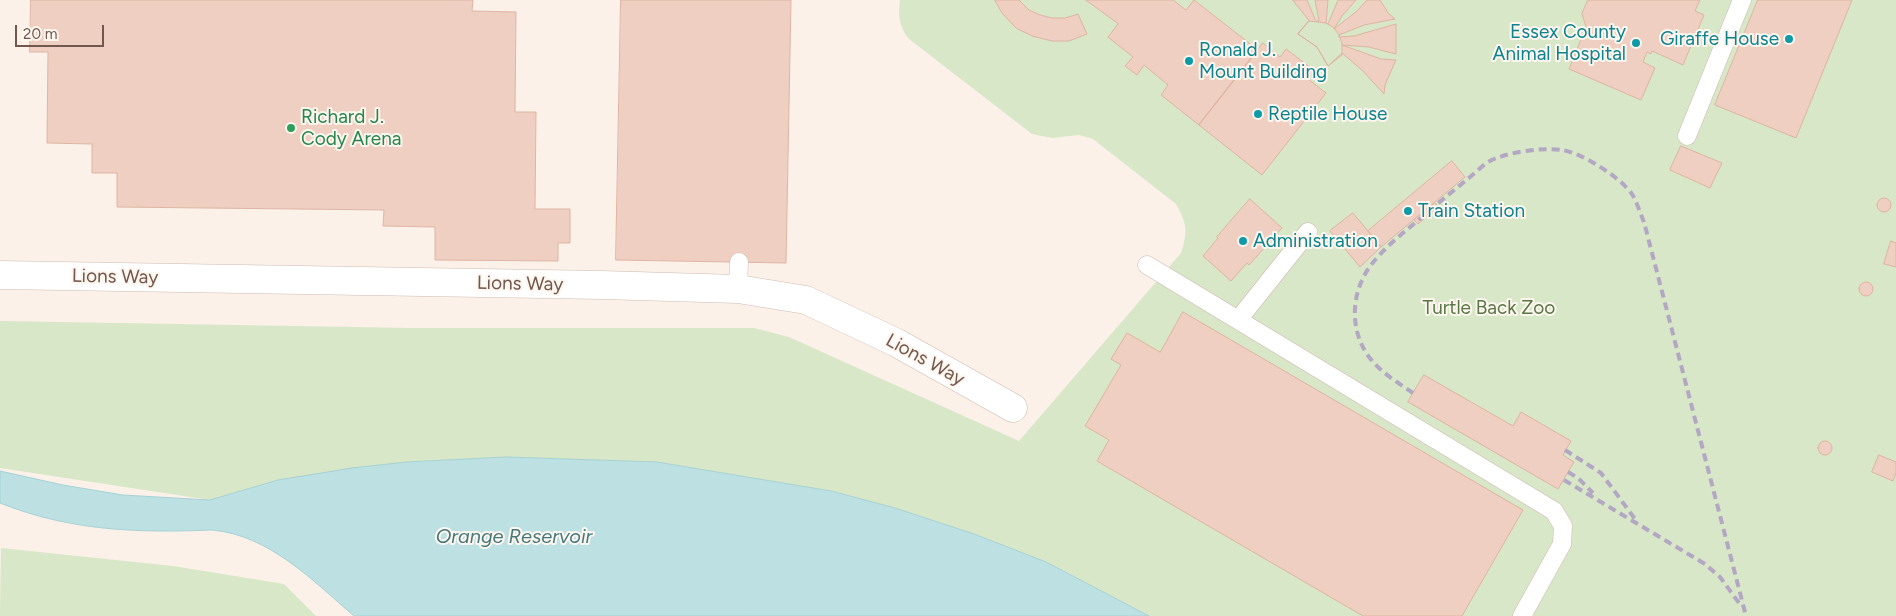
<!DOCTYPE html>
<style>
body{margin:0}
#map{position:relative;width:1896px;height:616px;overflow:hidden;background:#fbf1e8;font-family:Figtree,sans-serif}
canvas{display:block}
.scale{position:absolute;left:15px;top:25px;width:89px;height:22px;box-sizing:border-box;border:2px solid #72574e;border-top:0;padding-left:6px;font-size:15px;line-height:18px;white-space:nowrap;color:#72574e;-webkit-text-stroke:4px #fdf6ee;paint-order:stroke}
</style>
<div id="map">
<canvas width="1896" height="616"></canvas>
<div class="scale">20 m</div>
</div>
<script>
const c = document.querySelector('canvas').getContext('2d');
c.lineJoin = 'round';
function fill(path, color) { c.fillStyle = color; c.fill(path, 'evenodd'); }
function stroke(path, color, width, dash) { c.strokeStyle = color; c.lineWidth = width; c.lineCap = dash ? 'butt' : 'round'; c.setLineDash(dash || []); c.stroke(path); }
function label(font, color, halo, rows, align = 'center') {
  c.font = font + ' Figtree,sans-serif'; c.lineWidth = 4; c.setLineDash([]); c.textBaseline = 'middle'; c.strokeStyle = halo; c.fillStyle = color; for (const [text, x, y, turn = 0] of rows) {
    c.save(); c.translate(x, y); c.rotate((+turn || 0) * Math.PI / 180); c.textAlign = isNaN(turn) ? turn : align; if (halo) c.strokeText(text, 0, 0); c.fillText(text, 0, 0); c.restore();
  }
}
fill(new Path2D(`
 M900,0H1896V616H1149L1046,562L974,534L895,508L831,491L657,462L506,457L407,462L278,480L210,500L0,468V321L412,328H754L789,337L1019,441L1181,253C1188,231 1187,224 1176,204L1093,139L1079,135L1052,138L1032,134L909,39C899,27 898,15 900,0Z
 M1,548L173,566L284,584L316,616H0Z`), '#d7e7c7');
const water = new Path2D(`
 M506,457L657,462L831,491L895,508L974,534L1046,562L1149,616H354C312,580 269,535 212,530C138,533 70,531 0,503V471L63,485L123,495L210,500L278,480L352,468L407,462Z`);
fill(water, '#bde1e3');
stroke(water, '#a5d1d4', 1);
const building = new Path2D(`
 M31,0H473L472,11L516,12L515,112H536L535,209H570V243H558V261L435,260V227L383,226L384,210L117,207V173H92V144L47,143L48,52H30Z
 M621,0H791L786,263L616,260Z
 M995,0H1019L1029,10L1040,15L1052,18H1065L1078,14L1087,34L1069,41H1052L1032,36L1016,28L1002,13Z
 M1086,0H1173L1186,10L1194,0L1258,50L1199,125L1161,95L1168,85L1144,65L1137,75L1125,66L1133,57L1108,37L1118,24Z
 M1293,0H1307L1316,21H1319L1315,0H1328L1326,23L1328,24L1338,0H1356L1342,16L1334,29L1357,11L1367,0H1380L1388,13L1395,19L1364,25L1339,35V37L1354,36L1396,24V54L1369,47L1342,45L1381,59L1396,60L1385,85L1384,94L1363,71L1342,53L1328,66L1317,47L1298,34L1309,21Z
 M1588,0H1700L1695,11L1704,15L1683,65L1652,51L1651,54L1647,52L1643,62L1655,68L1641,100L1569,69L1586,27L1582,14Z
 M1758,0H1852L1796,138L1715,105Z
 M1309,21L1326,23L1334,28L1339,35L1342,44V55L1328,66L1317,47L1298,34Z
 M1263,43L1280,57L1286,49L1315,71L1308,79L1326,93L1262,175L1199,125Z
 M1681,146L1722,163L1710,188L1670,170Z
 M1452,161L1465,177L1381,247L1368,231Z
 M1877 205a7 7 0 1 1 14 0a7 7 0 1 1-14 0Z
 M1250,199L1282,228L1249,265L1247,263L1231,281L1203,256L1218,238L1217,237Z
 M1435,203L1438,207L1418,224L1414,220Z
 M1353,213L1381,247L1360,267L1330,231Z
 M1891,241L1896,243V267L1884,264Z
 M1859 289a7 7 0 1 1 14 0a7 7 0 1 1-14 0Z
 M1183,312L1523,510L1462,616H1363L1097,461L1109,440L1085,426L1121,365L1111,359L1127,333L1160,352Z
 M1424,375L1513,426L1521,412L1571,441L1563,455L1574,462L1558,489L1408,402Z
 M1818 448a7 7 0 1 1 14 0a7 7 0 1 1-14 0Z
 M1879,455L1896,462V473L1893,481L1872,472Z`);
fill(building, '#eecfc1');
stroke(building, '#dfb4a3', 1);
const lane = new Path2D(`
 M1687,136L1742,0
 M1147,265L1554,511L1563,526L1562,544L1522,616
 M738,289L739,262
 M1238,320L1308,232`);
const street = new Path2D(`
 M0,275L602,285L738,289L806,300L897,343L1013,408`);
stroke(lane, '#cebbb1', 19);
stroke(street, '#cebbb1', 29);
stroke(lane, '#fff', 18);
stroke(street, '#fff', 28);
stroke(new Path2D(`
 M1413,393C1400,384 1385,375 1374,363C1349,336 1349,294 1371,265C1387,244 1410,228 1429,211C1443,199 1457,188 1470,177C1476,172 1482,166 1488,162C1506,152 1542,147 1562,150C1582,153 1620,177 1632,194C1637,202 1640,213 1644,222L1746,616
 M1565,450L1601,473L1635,519
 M1568,472L1578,478L1593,493
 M1564,480L1705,564L1720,577L1739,603`), '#b3a7c4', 4, [8, 5]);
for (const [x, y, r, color] of [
 [1789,39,5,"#0f9aa8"],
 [1636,43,5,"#0f9aa8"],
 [1189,61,5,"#0f9aa8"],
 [1258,114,5,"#0f9aa8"],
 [291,128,5,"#2e9e5b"],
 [1408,211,5,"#0f9aa8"],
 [1243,241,5,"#0f9aa8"]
]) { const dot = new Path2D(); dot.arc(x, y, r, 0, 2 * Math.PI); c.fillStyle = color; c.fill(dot); stroke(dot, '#fdf6ee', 2); }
label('19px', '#0d838f', '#fdf6ee', [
 ["Essex County",1626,32,"right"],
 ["Animal Hospital",1626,54,"right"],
 ["Giraffe House",1779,39,"right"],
 ["Ronald J.",1199,50],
 ["Mount Building",1199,72],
 ["Reptile House",1268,114],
 ["Train Station",1418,211],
 ["Administration",1253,241]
], 'left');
label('19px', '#27864d', '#fdf6ee', [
 ["Richard J.",301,117],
 ["Cody Arena",301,139]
], 'left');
label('19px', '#72574e', '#fdf6ee', [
 ["Lions Way",115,277,1],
 ["Lions Way",520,284,1],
 ["Lions Way",925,360,29]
]);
label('19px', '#5a7747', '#fdf6ee', [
 ["Turtle Back Zoo",1489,308]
]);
label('italic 20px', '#46797d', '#fdf6ee', [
 ["Orange Reservoir",514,537]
]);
</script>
